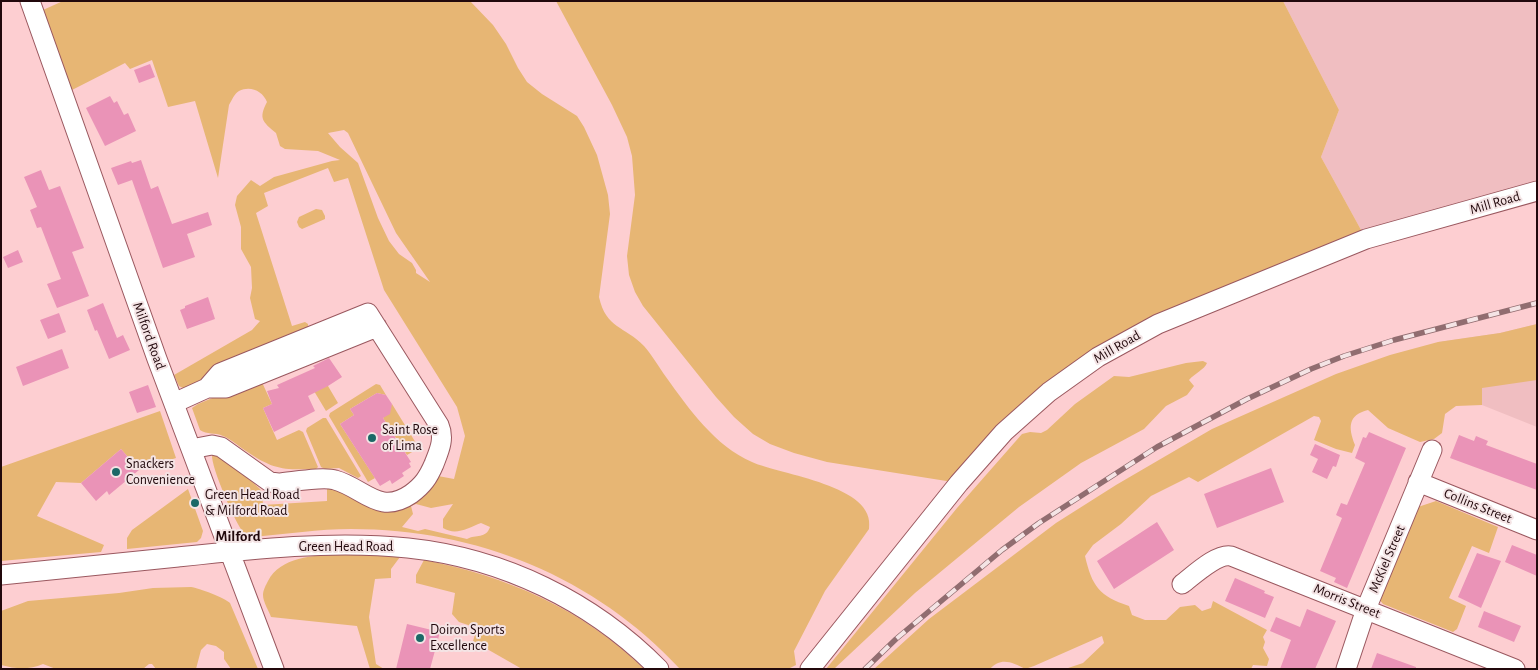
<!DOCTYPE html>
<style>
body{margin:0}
#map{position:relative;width:1538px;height:670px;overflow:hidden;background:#fdced1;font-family:"Alegreya Sans",sans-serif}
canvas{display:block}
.frame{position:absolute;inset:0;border:2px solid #21080c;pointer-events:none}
</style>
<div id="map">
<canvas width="1538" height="670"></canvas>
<div class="frame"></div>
</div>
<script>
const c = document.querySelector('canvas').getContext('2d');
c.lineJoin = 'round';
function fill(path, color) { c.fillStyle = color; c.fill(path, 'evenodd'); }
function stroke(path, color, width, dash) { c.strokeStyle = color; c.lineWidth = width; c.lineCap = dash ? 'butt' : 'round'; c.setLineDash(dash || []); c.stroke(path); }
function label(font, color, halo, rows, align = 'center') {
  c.font = font + ' "Alegreya Sans",sans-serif'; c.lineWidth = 4; c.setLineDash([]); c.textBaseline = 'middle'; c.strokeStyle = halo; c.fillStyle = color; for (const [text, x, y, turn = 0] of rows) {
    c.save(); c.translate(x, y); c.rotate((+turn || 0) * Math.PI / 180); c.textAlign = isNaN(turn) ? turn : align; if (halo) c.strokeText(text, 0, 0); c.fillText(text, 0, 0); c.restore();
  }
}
fill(new Path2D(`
 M1283,1H1537V191L1366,239L1321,157L1339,110Z
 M1537,324V427L1482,405L1438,342L1500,333Z`), '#f0bec1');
fill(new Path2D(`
 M63,1H470L493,25L506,44L518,68L527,82L542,94L577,116L584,127L597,155L608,195L610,214L599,297C606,329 625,326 644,346C652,355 659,367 666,377C689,409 715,446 752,462C780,475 877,485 869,529L825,591L794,651L796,665L788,669H680C595,577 477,529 351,529C319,529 286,534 253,537C249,536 246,536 243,532C235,522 211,467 212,455L214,454L234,465L260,489L262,492L263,505L327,501V488H332L376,509L438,476L454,479L465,436L457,407L384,290L348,178L334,182L328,168L264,193L268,206L256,213L292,326L305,322L308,324V330L201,382L185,389L179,386L174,375L252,330L260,321L255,319L250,298L252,288L251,267L241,249V227L235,205L237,196L251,180L260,186L274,177L332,161L340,160L318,151L285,149L280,146L276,133C263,122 258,119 267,102C263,91 250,85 239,91C234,94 232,100 229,105L218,178L195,101L168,107L152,60L130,69L125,63L72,90L43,10ZM344,130L348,133L396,233L430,282L416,273V270L412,263L399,254L389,241L378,218L358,163L340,147L328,133ZM416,504L431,508L453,504L443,519V528C456,536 468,528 481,523L490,527C486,539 476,534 467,539L425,529L418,531L402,527L413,514L411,506Z
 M556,1H1283L1339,110L1321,157L1366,239L1098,357L959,483L827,462L794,453L770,444L753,434L734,417L716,397L643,306L635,292L629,275L627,256L635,195L632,156L627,137L612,105Z
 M316,209L322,210L325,216V219L302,229L299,227L297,222L299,217Z
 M1537,324V380L1482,388V405L1456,406L1445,414L1442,433L1434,439L1420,442L1388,428L1368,410C1348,415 1348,427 1355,445L1352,453L1336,449L1314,440L1321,421L1319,417L1314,416L1198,482L1189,477L1151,496L1121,524L1093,545L1085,556C1092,586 1099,596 1129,606L1132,615L1145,620H1166L1180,607L1195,605L1202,611L1211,608L1213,601L1267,630L1263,637L1265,642L1263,648L1269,659L1267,666L1253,665L1251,669H1065L1083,663L1104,643L1102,636L1034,666L1025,669C1013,662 1000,657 990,669H874L929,619L1056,523L1116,485L1212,429L1336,374L1390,355L1438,342L1500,333Z
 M1203,361L1207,363C1204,370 1195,373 1189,380L1194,386L1187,395L1166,406L1144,429L1081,463L1019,507L915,593L834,669H826L957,508L1022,434L1030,432L1041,433L1047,430L1075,404L1114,376L1129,377L1186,363Z
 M260,378L272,404L263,408L277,440L299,430L303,432L318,467L316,469C283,470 274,470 246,451C238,446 231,439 223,436C215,432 207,435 200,430L192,408L198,404Z
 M376,384L380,385L386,395L377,393L350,409L354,415L340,424L375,478L368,482L329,416L330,413Z
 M326,385L328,386L338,403L326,411L314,391Z
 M392,404L419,448L407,455L383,418Z
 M160,411L176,458L139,470L121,449L81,483L56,482L37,516L104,545L101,552L1,561V467Z
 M323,418H326L361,476L358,478L339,468L325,469L321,467L306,431L307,428Z
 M188,489L203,531L201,538L197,542L127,549V538L132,530Z
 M1436,501L1498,527L1489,553L1472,546L1449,598L1466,606L1457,629L1453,632L1383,604L1379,599L1418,507Z
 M375,555L400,557L391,569V578L375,579L369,617L376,664L384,669H370L357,626L271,617C269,611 263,602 263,595C263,590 266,585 268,581C285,548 343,556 375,555Z
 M424,560C506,576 583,609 644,669H522L473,641L477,628L459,622L452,614L455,593L416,583V575Z
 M191,587C199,588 225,598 230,603L258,669H231L224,659V652L216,646L207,644L201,650L196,669H156L152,664H149L143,669H56L43,664C29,670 16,669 1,665V611L28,601L119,593L153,588Z`), '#e7b674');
fill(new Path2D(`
 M150,64L155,77L139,83L134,70Z
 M110,96L114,103L117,101L124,115L128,113L136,131L105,146L86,108Z
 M141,160L151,189L158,186L172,224L208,212L212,225L187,234L195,257L163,268L132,180L118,185L111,168L131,161L132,163Z
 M41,170L49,190L60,186L84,248L72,252L89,296L57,308L47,284L61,279L41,227L37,228L30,210L37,207L24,177Z
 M18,250L23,262L8,268L3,257Z
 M208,297L215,319L187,329L180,310L185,308V306Z
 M103,303L117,338L123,335L130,350L109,359L97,330L95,331L87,310Z
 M59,313L66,332L48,339L40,320Z
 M62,349L69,368L23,386L16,367Z
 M329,358L342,377L328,386L308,396L315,411L274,432L263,408L272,404L267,391L279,388L277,385L315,368L313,366Z
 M148,385L156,407L137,413L129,392Z
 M377,393L386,395L392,404L390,414L383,418L411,462L409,463L411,467L402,473L404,476L392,484L390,480L380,486L340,424L354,415L350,409Z
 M1369,432L1406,448L1347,588L1334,582L1336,578L1320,571L1342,518L1336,515L1341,503L1347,505L1365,463L1355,458L1363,437L1366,438Z
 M1459,435L1474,441L1476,436L1488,441L1486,445L1537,464V490L1450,458Z
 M1315,444L1340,455L1336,467L1333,466L1327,479L1312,472L1318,459L1310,455Z
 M121,449L139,470L109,495L107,491L96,501L81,483Z
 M1271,468L1284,502L1217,528L1204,494Z
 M1157,522L1174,550L1114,589L1097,561Z
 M1512,545L1537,555V576L1505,562Z
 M1477,553L1501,561L1481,608L1458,597Z
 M1235,578L1265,591L1264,593L1274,597L1265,618L1225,601Z
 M1307,609L1336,621L1315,669H1280L1291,640L1270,631L1276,617L1300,627Z
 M1484,611L1521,626L1514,642L1478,627Z
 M407,624L440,632L430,669H396Z
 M1377,653L1416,667V669H1371Z`), '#ea93b7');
const minor = new Path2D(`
 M30,1L157,359L274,669
 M174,403L207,388H226L377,327
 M191,449L212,445L221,447L270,482L278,483C292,482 323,476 335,480C364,488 379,516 411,494C423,485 428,478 434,464C439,451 445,439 439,425L368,313L220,373L207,388
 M1418,482L1537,530
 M1,575C60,569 119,563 178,557C252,549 334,540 408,548C503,558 592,601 659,669
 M1182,584C1194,575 1217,553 1231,556L1515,669
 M810,669L959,483L1004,432L1049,392L1098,357L1158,324L1366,239L1537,191
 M1346,669L1366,609L1432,450`);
stroke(minor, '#9a585f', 21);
stroke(minor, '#fff', 19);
const rail = new Path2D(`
 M865,669L896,639L1002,550L1039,523L1157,447L1247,399L1311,369L1344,356L1394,340L1537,303`);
stroke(rail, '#916d70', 5.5);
stroke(rail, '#f4e4e5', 4, [11]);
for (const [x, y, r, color] of [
 [372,438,5,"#1b6867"],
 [116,472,5,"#1b6867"],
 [195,503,5,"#1b6867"],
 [420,638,5,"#1b6867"]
]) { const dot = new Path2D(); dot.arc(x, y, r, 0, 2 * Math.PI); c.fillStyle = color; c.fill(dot); stroke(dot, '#f4e4e5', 2); }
label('14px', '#21080c', '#f4e4e5', [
 ["Mill Road",1495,203,-16],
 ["Milford Road",149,336,70],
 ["Mill Road",1117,347,-30],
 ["Collins Street",1478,506,22],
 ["Green Head Road",346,547],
 ["McKiel Street",1387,559,-67],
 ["Morris Street",1347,601,22]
]);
label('14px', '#21080c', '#f4e4e5', [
 ["Saint Rose",382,430],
 ["of Lima",382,446],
 ["Snackers",126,464],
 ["Convenience",126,480],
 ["Green Head Road",205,495],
 ["& Milford Road",205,511],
 ["Doiron Sports",430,630],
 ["Excellence",430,646]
], 'left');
label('bold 15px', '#21080c', '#f4e4e5', [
 ["Milford",238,536]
]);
</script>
